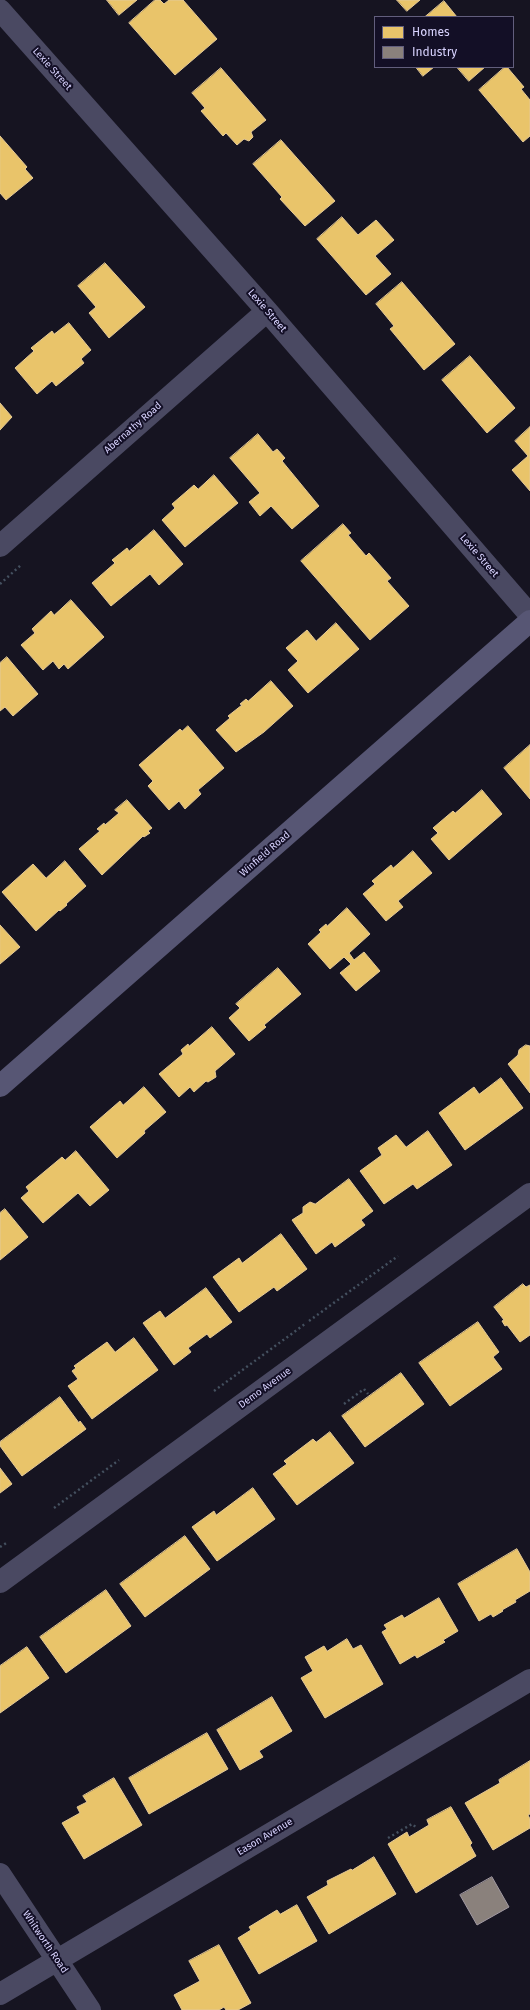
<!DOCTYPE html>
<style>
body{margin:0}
#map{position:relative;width:530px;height:2010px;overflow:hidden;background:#161421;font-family:"Fira Sans",sans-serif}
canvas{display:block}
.legend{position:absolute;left:374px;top:16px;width:140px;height:52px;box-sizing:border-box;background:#130f26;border:1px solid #625e7d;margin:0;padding:5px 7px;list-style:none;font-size:12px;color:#d9d4ff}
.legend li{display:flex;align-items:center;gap:8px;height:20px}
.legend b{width:20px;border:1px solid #625e7d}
</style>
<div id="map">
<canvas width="530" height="2010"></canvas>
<ul class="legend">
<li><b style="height:11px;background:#e9c46a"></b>Homes</li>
<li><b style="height:11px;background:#8a817c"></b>Industry</li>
</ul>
</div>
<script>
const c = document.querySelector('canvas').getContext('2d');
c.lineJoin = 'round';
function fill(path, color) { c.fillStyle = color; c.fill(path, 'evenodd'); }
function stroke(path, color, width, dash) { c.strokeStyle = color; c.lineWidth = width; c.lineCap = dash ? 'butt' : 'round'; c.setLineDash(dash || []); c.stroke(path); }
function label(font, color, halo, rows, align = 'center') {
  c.font = font + ' "Fira Sans",sans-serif'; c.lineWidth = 4; c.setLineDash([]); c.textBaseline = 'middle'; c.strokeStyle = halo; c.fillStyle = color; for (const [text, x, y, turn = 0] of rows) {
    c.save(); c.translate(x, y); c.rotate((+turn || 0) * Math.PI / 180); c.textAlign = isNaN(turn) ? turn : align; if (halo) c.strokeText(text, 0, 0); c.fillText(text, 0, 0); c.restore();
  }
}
const homes = new Path2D(`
 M107,0H137L119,15Z
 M155,0H160L164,4L169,0H183L217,39L175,75L129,23Z
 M397,0H420L407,11Z
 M444,1L457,17H425Z
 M416,67H434L423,76Z
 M457,67H485L469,81Z
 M505,67H507L524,87L521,89L530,100V136L523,142L479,90Z
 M221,68L266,120L251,132L253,137L249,141L244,139L237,145L226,133L223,136L201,111L205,108L192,93Z
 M0,136L27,167L25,169L33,178L6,200L0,193Z
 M281,140L335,201L305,226L280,199L282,197L253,164Z
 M342,217L358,235L376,220L394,240L375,256L391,274L366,295L317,239Z
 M105,263L145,307L109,338L89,313L96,307L78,286Z
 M402,282L455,344L424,370L390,329L394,326L376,304Z
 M69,323L91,350L81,359L84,363L56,386L52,381L37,394L15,368L34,351L31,348L52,331L54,334Z
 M470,356L515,408L487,433L442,380Z
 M0,403L12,417L0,430Z
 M530,427V491L512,470L528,456L515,441Z
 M258,434L273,452L277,449L285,458L282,461L319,506L292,529L271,506L260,516L249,502L260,493L230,458Z
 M214,475L238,503L185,547L162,520L175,508L172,504L194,485L198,489Z
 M343,524L351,533L348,535L366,556L369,553L391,578L387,581L409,606L370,640L301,561Z
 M154,530L183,564L159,585L150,574L111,606L92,583L115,563L112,560L127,548L129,551Z
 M71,600L104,637L68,669L64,664L59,669L53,661L43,670L21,645L35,633L32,629L51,611L54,615Z
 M336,623L359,649L308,693L288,670L298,661L286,648L307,630L316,641Z
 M7,657L38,694L13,716L5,707L0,711V663Z
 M271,681L293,706L264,732L236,752L216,730L230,718L228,716L242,705L240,704L246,699L248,701Z
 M188,726L224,768L198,790L201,794L185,809L179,801L169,810L148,786L153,781L139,765L180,729L182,731Z
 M530,745V799L504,768Z
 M482,790L502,814L449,860L431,839L438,833L433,828L453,811L455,813Z
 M127,800L152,828L148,831L150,833L144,837L143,836L102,875L79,849L100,831L97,829L104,823L105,825L119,813L115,810Z
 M413,851L432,873L398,901L403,907L386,921L363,894L375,884L372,881L391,865L393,868Z
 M65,861L86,886L66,904L67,905L60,911L59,910L36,931L2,892L33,864L46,878Z
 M347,908L370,934L349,953L354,960L364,952L380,971L356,991L340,973L351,964L344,957L330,969L308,944L321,932L319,930L326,924L327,926Z
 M0,925L20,947L0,964Z
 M278,968L301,994L264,1025L266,1027L249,1041L229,1018L240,1008L236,1004Z
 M212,1027L235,1054L215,1071L216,1077L208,1082L206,1081L194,1092L190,1087L179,1097L159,1074L183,1054L181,1050L188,1044L189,1046Z
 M526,1045L530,1046V1093L508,1064L518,1055L519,1050Z
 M501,1078L523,1108L465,1150L439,1113L474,1087L479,1094Z
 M144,1087L166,1112L144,1131L145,1133L117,1158L90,1127L120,1101L123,1105Z
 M428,1131L452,1165L417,1189L413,1184L384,1204L360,1171L382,1155L378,1148L396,1135L406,1147Z
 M76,1151L109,1190L90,1206L78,1193L43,1223L21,1198L29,1191L26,1187L62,1157L65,1160Z
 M349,1179L373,1211L361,1220L365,1225L335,1247L332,1242L316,1254L292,1220L303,1213V1207L310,1202L315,1204Z
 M5,1209L28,1237L0,1260V1213Z
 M281,1234L307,1269L277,1291L274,1287L239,1312L213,1277L239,1258L242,1263Z
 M523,1284L526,1287L530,1285V1335L520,1342L507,1325L505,1326L502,1321L504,1320L494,1307Z
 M206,1288L232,1322L210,1338L207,1334L188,1348L191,1352L174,1365L143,1323L160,1311L165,1318Z
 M478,1322L499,1352L493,1357L502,1369L450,1406L419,1363Z
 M134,1338L158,1370L92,1419L68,1386L78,1379L72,1371L76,1368L74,1366L107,1342L115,1352Z
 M401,1373L424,1404L365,1447L342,1416Z
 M60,1397L79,1423L80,1421L86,1429L22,1476L0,1446V1442Z
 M330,1432L354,1463L297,1505L273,1474L287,1464L284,1461L313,1439L316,1442Z
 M0,1468L12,1484L0,1493Z
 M253,1488L275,1519L217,1561L192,1527L214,1511L216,1515Z
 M185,1536L210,1569L145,1617L120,1584Z
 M517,1549L530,1572V1591L515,1600L516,1602L502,1610L503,1611L493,1617L491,1614L479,1621L458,1584Z
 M106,1590L131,1626L66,1673L40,1637Z
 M439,1598L458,1631L443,1640L445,1642L417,1658L415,1655L400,1664L382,1632L387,1629L384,1625L402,1615L404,1618Z
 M347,1639L353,1649L361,1645L383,1684L325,1718L301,1678L313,1671L305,1657L324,1646L327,1651Z
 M27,1647L49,1678L0,1713V1666Z
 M272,1697L292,1731L259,1751L263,1757L240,1770L217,1730Z
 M207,1733L228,1769L149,1814L129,1778Z
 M530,1761V1814L528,1815L530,1819V1828L493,1850L465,1803L500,1783L499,1780Z
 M114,1778L142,1825L84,1859L62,1823L80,1813L77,1807L87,1802L83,1796Z
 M451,1807L472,1843L470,1845L476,1856L416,1893L388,1844L407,1832L409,1837L429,1825L427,1820Z
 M374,1857L396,1894L329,1934L307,1897L328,1885L327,1881L351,1869L352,1870Z
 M297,1905L317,1941L259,1974L238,1938L251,1930L249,1927L277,1910L280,1914Z
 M219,1945L251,2003L238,2010H226L224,2007L219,2010H182L174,1995L200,1981L189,1961Z`);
fill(homes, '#e9c46a');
stroke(homes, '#e4c997', 1);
const industry = new Path2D(`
 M492,1877L509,1907L477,1925L460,1895Z`);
fill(industry, '#8a817c');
stroke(industry, '#a29aa3', 1);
stroke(new Path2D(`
 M0,584L21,565
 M309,1321L398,1256
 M214,1391L305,1324
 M344,1404L364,1389L368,1394
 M54,1508L119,1460
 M0,1547L8,1542
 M388,1838L412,1824L417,1828`), '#44505f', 2.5, [2, 3]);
stroke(new Path2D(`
 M0,10L267,311L530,615
 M0,546L267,311
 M0,1582L530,1194
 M0,1874L90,2010
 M0,1994L530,1680`), '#4a4962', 22);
stroke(new Path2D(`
 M0,1086L530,621`), '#575674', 22);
label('10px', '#d9d4ff', '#130f26', [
 ["Lexie Street",52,69,48],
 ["Lexie Street",267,311,49],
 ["Abernathy Road",133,428,-41],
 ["Lexie Street",479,556,49],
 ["Winfield Road",265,854,-41],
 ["Demo Avenue",265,1388,-36],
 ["Eason Avenue",265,1837,-31],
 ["Whitworth Road",45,1942,56]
]);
</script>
